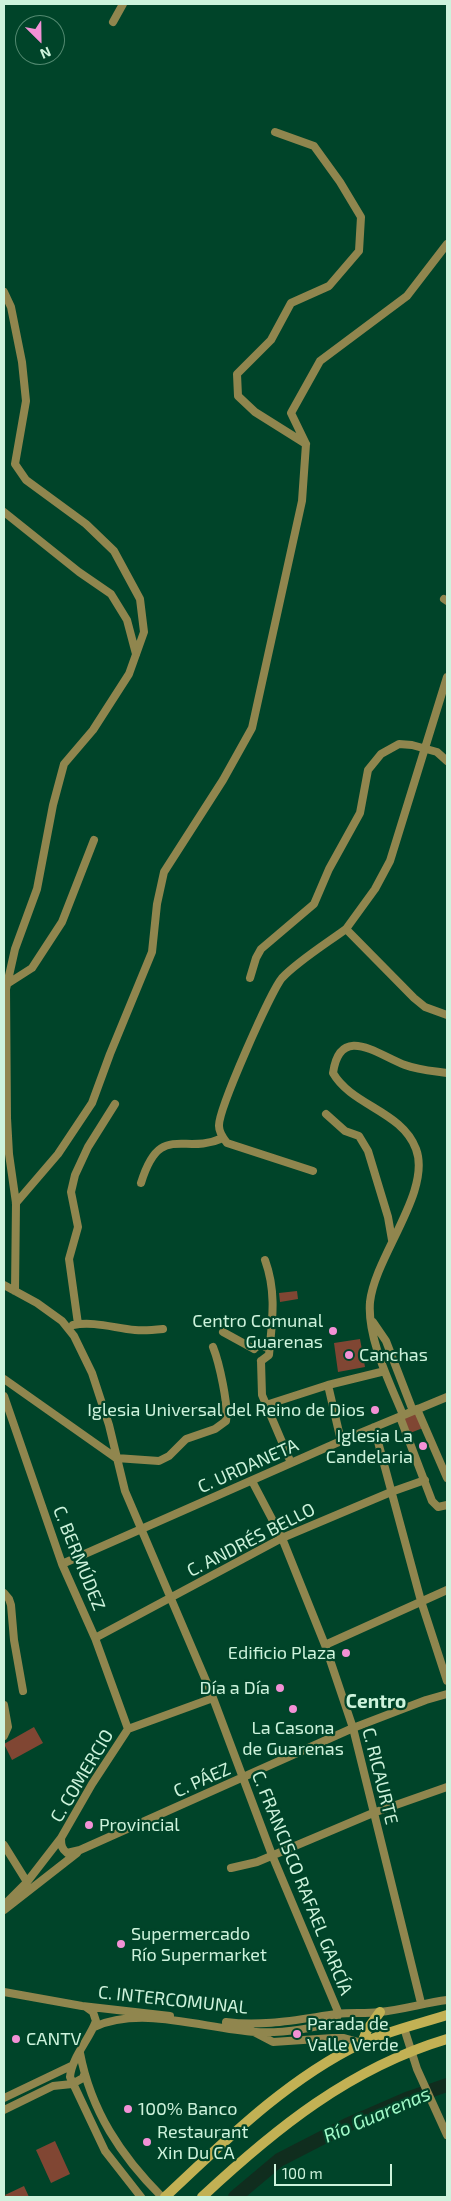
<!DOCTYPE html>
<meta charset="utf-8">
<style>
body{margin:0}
#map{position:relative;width:451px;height:2201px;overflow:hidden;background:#004429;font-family:"Exo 2",sans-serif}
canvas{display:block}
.frame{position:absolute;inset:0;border:5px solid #cdf3dc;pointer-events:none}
.north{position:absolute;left:15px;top:15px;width:50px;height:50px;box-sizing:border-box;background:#004429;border:1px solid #528a71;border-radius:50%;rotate:157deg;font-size:14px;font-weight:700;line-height:20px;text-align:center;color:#cdf3dc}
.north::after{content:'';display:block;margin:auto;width:18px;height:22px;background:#f391d6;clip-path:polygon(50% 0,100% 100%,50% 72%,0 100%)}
.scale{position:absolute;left:274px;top:2164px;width:118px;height:22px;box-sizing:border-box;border:2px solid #cdf3dc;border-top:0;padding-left:6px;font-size:15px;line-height:18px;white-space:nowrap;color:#cdf3dc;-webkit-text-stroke:4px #004429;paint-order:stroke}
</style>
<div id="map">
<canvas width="451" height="2201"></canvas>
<div class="frame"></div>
<div class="north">N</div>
<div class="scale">100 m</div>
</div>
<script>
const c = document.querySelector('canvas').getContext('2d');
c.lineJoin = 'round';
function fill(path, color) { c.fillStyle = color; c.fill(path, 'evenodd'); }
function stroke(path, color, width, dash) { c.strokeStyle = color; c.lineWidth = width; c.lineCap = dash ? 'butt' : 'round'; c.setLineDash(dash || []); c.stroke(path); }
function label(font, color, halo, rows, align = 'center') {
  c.font = font + ' "Exo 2",sans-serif'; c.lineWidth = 4.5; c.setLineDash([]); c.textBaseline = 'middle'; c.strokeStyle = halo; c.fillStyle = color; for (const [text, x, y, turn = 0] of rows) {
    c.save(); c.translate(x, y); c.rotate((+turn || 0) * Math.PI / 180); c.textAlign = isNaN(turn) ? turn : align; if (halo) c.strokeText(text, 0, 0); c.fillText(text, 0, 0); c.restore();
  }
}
fill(new Path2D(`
 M297,1291L298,1299L280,1302L279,1293Z
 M360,1339L365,1367L338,1372L334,1343Z
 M416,1413L423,1428L410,1433L403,1418Z
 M34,1727L43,1743L12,1760L4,1744Z
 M55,2141L70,2174L51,2183L36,2150Z
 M24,2186L29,2197H6L5,2195Z`), '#804633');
stroke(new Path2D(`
 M235,2197L279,2160L347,2125L409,2098L447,2085`), '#102d1e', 14);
stroke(new Path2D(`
 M113,22L123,4
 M275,132L314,146L340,182L361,217L359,251L329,286L291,303L271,340L237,374L238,396L255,412L306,444
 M4,292L11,307L22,362L26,401L15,464L26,480L86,524L114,551L140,599L144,632L129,674L93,730L64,764L53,805L37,889L15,949L6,989L7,1118L9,1154L16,1203L15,1291
 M4,512L79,572L111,594L127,620L136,654
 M444,599L447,601
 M447,677L390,861L375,889L346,929L414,998L425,1007L447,1015
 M250,978L256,958L261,949L314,904L329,869L360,813L368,770L381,754L399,744L412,745L437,752L447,761
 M7,984L32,968L62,922L94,840
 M326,1114L345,1131L359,1136L368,1151L388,1217L392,1240
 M313,1171L227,1143C223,1138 219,1132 219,1126C218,1110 271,991 282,978C298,961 327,943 346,929
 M141,1183C160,1121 183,1156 223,1138
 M16,1203L58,1154L92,1103L110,1054L152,952L157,904L164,872L223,780L252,728L302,501L306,444L291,413L320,361L407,296L447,244
 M4,1285L37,1303L62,1321L74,1336L92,1373L109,1425L125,1491L210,1690L272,1855L339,2014C332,2030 273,2033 256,2032C205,2029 142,2005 94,2027
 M373,1322L386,1341L413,1411
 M78,1324L69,1259L78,1227L71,1192L75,1175L88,1147L115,1104
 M73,1325C94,1321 114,1328 135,1330C144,1331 154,1330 163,1329
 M223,1332L254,1349
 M254,1349L260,1344L269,1349
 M261,1361L262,1395L291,1463
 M261,1361L269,1355C272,1322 277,1293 265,1260
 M4,1379L116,1458L159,1461L169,1456L186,1439L215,1429L226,1421C229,1406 219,1362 213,1347
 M328,1385L341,1441
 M4,1396L62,1564L95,1638L128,1729
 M266,1405L328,1385L381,1372
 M417,1409L447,1478
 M403,1415C390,1383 367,1338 370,1302C375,1256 432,1191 416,1149C402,1111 352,1106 333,1073C340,1023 378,1055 405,1065C418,1070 433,1071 447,1073
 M400,1417L432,1501L438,1507L447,1505
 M374,1427L421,1601L447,1681
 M252,1481L282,1538L325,1645L353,1728L421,2003
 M62,1564L341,1441L447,1397
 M4,1593L9,1599L11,1605L14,1640L23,1691
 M95,1638L282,1538L391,1492L425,1480
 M325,1645L447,1590
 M213,1698L128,1729L92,1784L61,1838C61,1846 62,1849 67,1853L80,1850L353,1728L426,1700L447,1694
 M4,1705L8,1727L4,1736
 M4,1845L27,1882
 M231,1868L257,1862L373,1813L447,1787
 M6,1903L27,1882L61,1838
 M4,1910L77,1853
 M4,1992L82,2006L170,2016
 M86,2007L93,2012L96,2021C89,2040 72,2057 70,2077L105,2151L141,2197
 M226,2022C264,2027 300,2019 337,2014C351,2012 365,2014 379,2012C402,2010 424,2003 447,2000
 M404,2028L417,2069L447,2135
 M252,2031L273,2042L333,2038H344L362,2043
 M80,2053C91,2111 121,2156 162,2197
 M4,2098L71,2066
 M4,2110L53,2086L72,2084L83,2078L84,2075`), '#90864e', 8);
stroke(new Path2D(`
 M362,2043L367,2030L380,2012
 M165,2197C225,2141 286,2080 360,2044C387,2031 419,2024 447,2015
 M202,2197C275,2129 350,2068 447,2039`), '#c2b154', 10);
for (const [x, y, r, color] of [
 [333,1331,5,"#f391d6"],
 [349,1355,5,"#f391d6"],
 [375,1410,5,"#f391d6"],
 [423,1446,5,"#f391d6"],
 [346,1653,5,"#f391d6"],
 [280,1688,5,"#f391d6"],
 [293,1709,5,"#f391d6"],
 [89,1825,5,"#f391d6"],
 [121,1944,5,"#f391d6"],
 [297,2034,5,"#f391d6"],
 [16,2039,5,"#f391d6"],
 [128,2109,5,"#f391d6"],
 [147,2142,5,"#f391d6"]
]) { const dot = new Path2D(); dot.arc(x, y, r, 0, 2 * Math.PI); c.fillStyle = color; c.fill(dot); stroke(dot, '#004429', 2); }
label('18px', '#cdf3dc', '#004429', [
 ["Centro Comunal",323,1321,"right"],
 ["Guarenas",323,1342,"right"],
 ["Canchas",359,1355],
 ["Iglesia Universal del Reino de Dios",365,1410,"right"],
 ["Iglesia La",413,1436,"right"],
 ["Candelaria",413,1457,"right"],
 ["Edificio Plaza",336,1653,"right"],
 ["Día a Día",270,1688,"right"],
 ["La Casona",293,1728,"center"],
 ["de Guarenas",293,1749,"center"],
 ["Provincial",99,1825],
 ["Supermercado",131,1934],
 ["Río Supermarket",131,1955],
 ["Parada de",307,2024],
 ["Valle Verde",307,2045],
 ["CANTV",26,2039],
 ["100% Banco",138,2109],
 ["Restaurant",157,2132],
 ["Xin Du CA",157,2153]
], 'left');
label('18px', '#cdf3dc', '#004429', [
 ["C. URDANETA",248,1466,-24],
 ["C. ANDRÉS BELLO",251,1540,-27],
 ["C. BERMÚDEZ",79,1558,68],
 ["C. COMERCIO",82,1776,-59],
 ["C. RICAURTE",380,1776,76],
 ["C. PÁEZ",202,1780,-24],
 ["C. FRANCISCO RAFAEL GARCÍA",302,1883,68],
 ["C. INTERCOMUNAL",173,2000,6]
]);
label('bold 19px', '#cdf3dc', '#004429', [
 ["Centro",376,1702]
]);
label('italic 19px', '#a1fbc9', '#004429', [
 ["Río Guarenas",377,2115,-23]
]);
</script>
